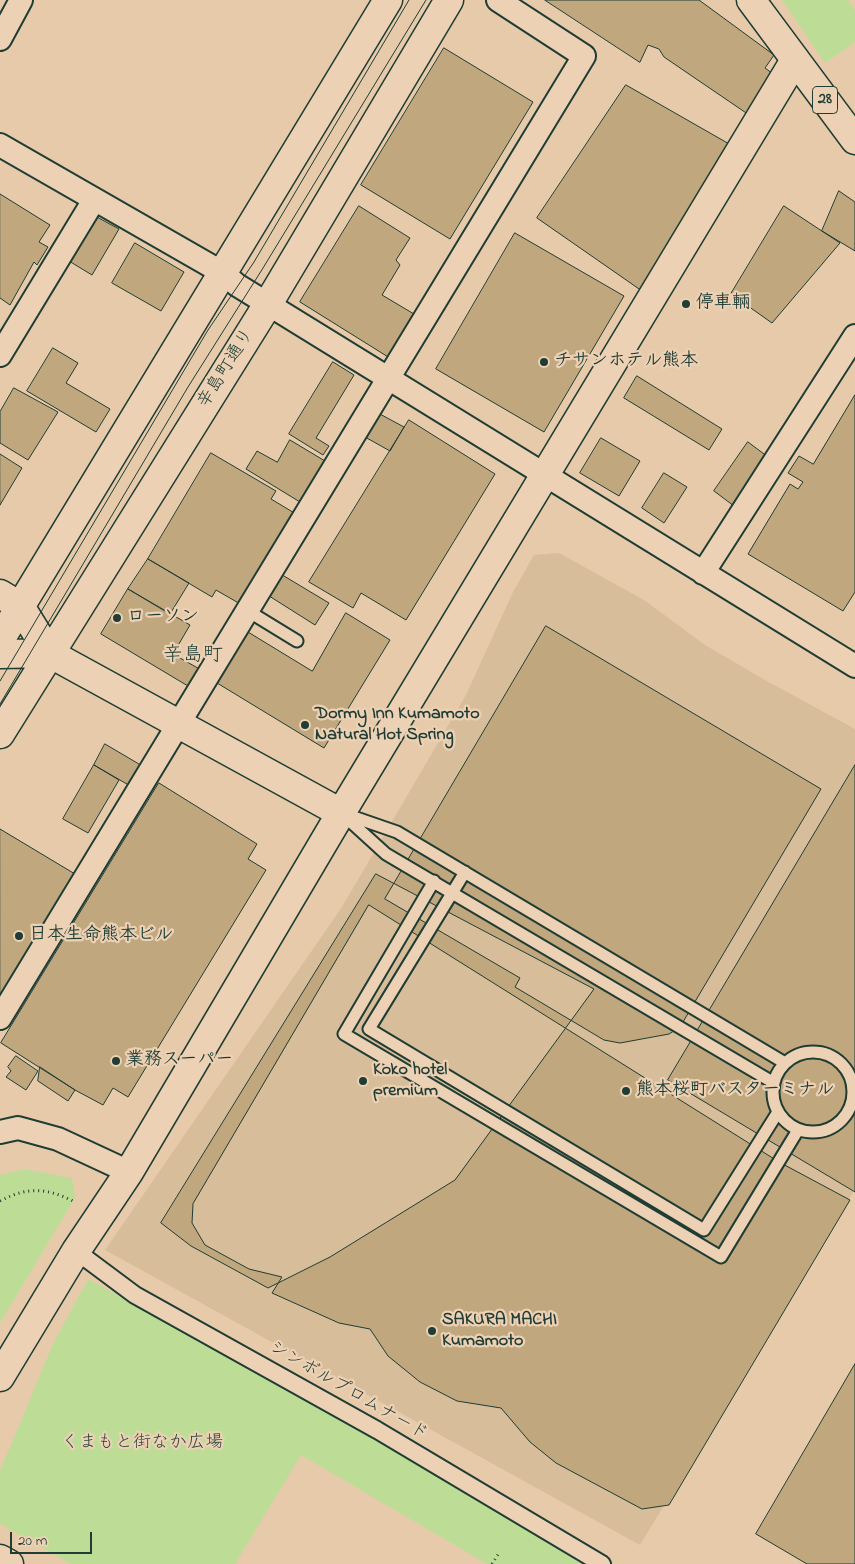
<!DOCTYPE html>
<meta charset="utf-8">
<style>
body{margin:0}
#map{position:relative;width:855px;height:1564px;overflow:hidden;background:#e7caaa;font-family:"Indie Flower",sans-serif}
canvas{display:block}
.scale{position:absolute;left:10px;top:1532px;width:82px;height:22px;box-sizing:border-box;border:2px solid #1f3d34;border-top:0;padding-left:6px;font-size:15px;line-height:18px;white-space:nowrap;color:#1f3d34;-webkit-text-stroke:4px #edd1b4;paint-order:stroke}
</style>
<div id="map">
<canvas width="855" height="1564"></canvas>
<div class="scale">20 m</div>
</div>
<script>
const c = document.querySelector('canvas').getContext('2d');
c.lineJoin = 'round';
function fill(path, color) { c.fillStyle = color; c.fill(path, 'evenodd'); }
function stroke(path, color, width, dash) { c.strokeStyle = color; c.lineWidth = width; c.lineCap = dash ? 'butt' : 'round'; c.setLineDash(dash || []); c.stroke(path); }
function label(font, color, halo, rows, align = 'center') {
  c.font = font + ' "Indie Flower","Klee One",sans-serif'; c.lineWidth = 4.5; c.setLineDash([]); c.textBaseline = 'middle'; c.strokeStyle = halo; c.fillStyle = color; for (const [text, x, y, turn = 0] of rows) {
    c.save(); c.translate(x, y); c.rotate((+turn || 0) * Math.PI / 180); c.textAlign = isNaN(turn) ? turn : align; if (halo) c.strokeText(text, 0, 0); c.fillText(text, 0, 0); c.restore();
  }
}
fill(new Path2D(`
 M559,553L644,600L705,645L765,680L855,729V1189L640,1545L105,1250L342,907L466,695L513,592L534,555Z`), '#d8bd9a');
fill(new Path2D(`
 M782,0H848L855,10V42L825,63Z
 M24,1169L72,1178L75,1198L0,1323V1175Z
 M88,1279L329,1409L602,1564H487L301,1455L235,1564H71L0,1524V1471L53,1344Z`), '#bddd96');
const building = new Path2D(`
 M545,0H699L774,55L765,68L780,79L755,119L664,57L659,49L648,45L640,62Z
 M444,48L533,102L450,239L361,185Z
 M626,85L731,145L642,291L537,218Z
 M839,191L855,202V251L822,231Z
 M0,194L50,225L39,242L48,247L37,265L34,262L10,305L0,298Z
 M359,206L410,238L396,260L400,265L382,295L419,317L393,360L300,302Z
 M784,206L840,243L772,323L731,294Z
 M95,216L119,229L92,275L69,261Z
 M515,233L624,296L544,432L436,369Z
 M135,243L184,272L161,311L112,283Z
 M53,348L78,363L66,383L110,409L96,432L27,391Z
 M333,362L354,375L316,438L329,446L323,455L289,434Z
 M637,376L722,429L709,450L624,398Z
 M14,388L58,412L28,460L0,443V412Z
 M855,395V592L843,611L748,554L790,484L798,489L803,482L788,473L799,456L813,464Z
 M378,413L404,427L390,451L365,437Z
 M409,420L495,474L406,620L361,593L353,608L309,582Z
 M601,438L640,461L619,496L580,473Z
 M290,440L325,461L300,502L246,469L257,451L277,462Z
 M748,442L768,457L734,506L714,491Z
 M211,453L276,491L271,499L296,514L242,605L216,590L212,597L148,559Z
 M0,454L22,468L0,505Z
 M664,473L687,487L664,523L642,508Z
 M148,559L189,583L170,614L128,589Z
 M279,573L329,603L315,625L266,594Z
 M128,589L190,625L173,654L203,671L193,689L101,634Z
 M346,613L390,640L324,748L217,683L248,632L312,671Z
 M546,626L821,789L680,1027L669,1034L620,1043L604,1040L515,987L520,978L385,899Z
 M105,744L144,767L132,787L94,765Z
 M94,765L119,780L88,833L63,819Z
 M855,765V1192L668,1080Z
 M159,783L257,844L248,859L266,870L128,1097L113,1088L103,1105L75,1090L1,1043Z
 M0,829L75,874L0,998Z
 M376,874L594,989L455,1180L330,1257L268,1288L191,1246L161,1223Z
 M369,905L779,1162L850,1200L669,1505L642,1509L556,1463L530,1442L501,1408L457,1401L420,1382L388,1356L370,1329L339,1323L272,1293L282,1277L249,1269L205,1245L192,1223L193,1204Z
 M16,1056L38,1071L26,1090L6,1077L11,1071L8,1067Z
 M40,1067L75,1090L68,1101L38,1081Z
 M855,1364V1564H807L756,1534Z`);
fill(building, '#c1a77d');
stroke(building, '#1f3d34', 1);
const service = new Path2D(`
 M248,611L297,641
 M341,813L386,854L774,1083
 M345,814L397,832L785,1063
 M465,872L369,1029L704,1230L778,1112
 M434,881L344,1034L721,1257L798,1130
 M773 1092a40 40 0 1 1 80 0a40 40 0 1 1-80 0Z`);
const pedestrian = new Path2D(`
 M76,1251L135,1295L377,1430L602,1564`);
const minor = new Path2D(`
 M0,39L21,0
 M0,145L223,273L237,285L855,666
 M0,355L94,200
 M703,573L855,336
 M0,1018L584,56L498,0
 M0,1132L18,1128L58,1139L129,1172`);
const tertiary = new Path2D(`
 M0,594L20,606L49,653
 M0,640L388,0
 M0,654L49,653L341,813
 M0,734L268,304L449,0
 M0,1377L76,1251L129,1172L341,813L795,60
 M0,1559L9,1564`);
const primary = new Path2D(`
 M751,0L855,140`);
stroke(service, '#1f3d34', 15);
stroke(pedestrian, '#1f3d34', 20);
stroke(minor, '#1f3d34', 26);
stroke(tertiary, '#1f3d34', 31);
stroke(primary, '#1f3d34', 31);
stroke(new Path2D(`
 M0,1201C29,1186 47,1188 75,1202
 M492,1564L499,1553`), '#1f3d34', 3, [1, 4]);
stroke(service, '#edd1b4', 11);
stroke(pedestrian, '#edd1b4', 16);
stroke(minor, '#edd1b4', 22);
stroke(tertiary, '#edd1b4', 28);
stroke(primary, '#edd1b4', 28);
stroke(new Path2D(`
 M0,681L208,330L254,262L409,0
 M0,704L188,387L263,268L426,0`), '#1f3d34', 1);
for (const [x, y, r, color] of [
 [686,304,5,"#1f3d34"],
 [544,362,5,"#1f3d34"],
 [117,618,5,"#1f3d34"],
 [305,725,5,"#1f3d34"],
 [19,936,5,"#1f3d34"],
 [116,1061,5,"#1f3d34"],
 [363,1081,5,"#1f3d34"],
 [626,1091,5,"#1f3d34"],
 [432,1331,5,"#1f3d34"]
]) { const dot = new Path2D(); dot.arc(x, y, r, 0, 2 * Math.PI); c.fillStyle = color; c.fill(dot); stroke(dot, '#edd1b4', 2); }
for (const [x, y, w] of [
 [825,100,25]
]) { const box = new Path2D(); box.roundRect(x - w / 2, y - 13.5, w, 27, 4); c.fillStyle = '#edd1b4'; c.fill(box); stroke(box, '#1f3d34', 1); }
label('bold 16px', '#1f3d34', null, [
 ["28",825,100]
]);
label('bold 18px', '#1f3d34', '#edd1b4', [
 ["停車輛",696,304],
 ["チサンホテル熊本",554,362],
 ["ローソン",127,618],
 ["Dormy Inn Kumamoto",315,715],
 ["Natural Hot Spring",315,736],
 ["日本生命熊本ビル",29,936],
 ["業務スーパー",126,1061],
 ["Koko hotel",373,1071],
 ["premium",373,1092],
 ["熊本桜町バスターミナル",636,1091],
 ["SAKURA MACHI",442,1321],
 ["Kumamoto",442,1342]
], 'left');
label('18px', '#1f3d34', '#edd1b4', [
 ["辛島町通り",227,369,-58],
 ["シンボルプロムナード",348,1392,30]
]);
label('18px', '#274539', '#edd1b4', [
 ["くまもと街なか広場",142,1444]
]);
label('20px', '#1f3d34', '#edd1b4', [
 ["辛島町",193,657]
]);
</script>
